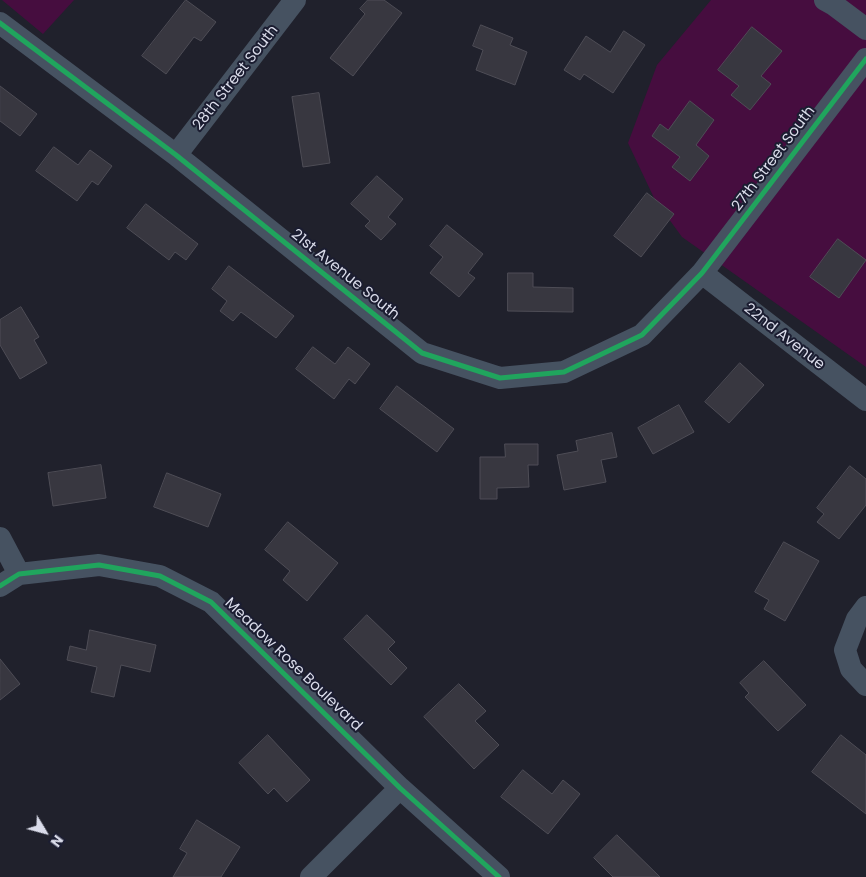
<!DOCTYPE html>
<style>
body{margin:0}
#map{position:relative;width:866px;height:877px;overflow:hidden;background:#20212c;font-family:Poppins,sans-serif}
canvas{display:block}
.north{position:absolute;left:20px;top:807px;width:50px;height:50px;-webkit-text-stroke:4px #1b1d31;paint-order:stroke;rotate:127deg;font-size:14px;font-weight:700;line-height:20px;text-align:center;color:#dadcea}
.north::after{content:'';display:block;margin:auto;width:18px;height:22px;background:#dadcea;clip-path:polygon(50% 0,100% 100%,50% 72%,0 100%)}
</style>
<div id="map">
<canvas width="866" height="877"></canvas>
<div class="north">N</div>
</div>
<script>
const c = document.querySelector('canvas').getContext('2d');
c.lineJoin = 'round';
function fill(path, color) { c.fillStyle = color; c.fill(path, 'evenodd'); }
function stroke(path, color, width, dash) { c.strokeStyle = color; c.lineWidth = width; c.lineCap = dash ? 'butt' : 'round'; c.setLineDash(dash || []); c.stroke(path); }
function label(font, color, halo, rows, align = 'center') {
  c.font = font + ' Poppins,sans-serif'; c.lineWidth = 4; c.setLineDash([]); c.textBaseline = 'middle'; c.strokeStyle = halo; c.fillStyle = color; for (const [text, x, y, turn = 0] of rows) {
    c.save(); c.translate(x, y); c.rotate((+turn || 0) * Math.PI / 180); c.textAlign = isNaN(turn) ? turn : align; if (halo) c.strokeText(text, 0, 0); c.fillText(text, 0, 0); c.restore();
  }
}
fill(new Path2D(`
 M2,0H74L43,34Z
 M711,0H866V367L682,237L655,200L628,143L657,65Z`), '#460d3f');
const building = new Path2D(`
 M186,0L216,22L201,41L194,37L166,74L142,56Z
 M368,0H384L402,13L353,76L330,58L365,14L360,9Z
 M481,25L513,38L510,45L527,52L515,85L476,70L483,50L473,46Z
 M752,27L782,51L761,76L771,84L750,110L731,95L739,86L718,70Z
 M624,31L645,45L613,93L584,74L580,80L564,70L586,36L610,52Z
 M0,86L37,114L20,136L0,121Z
 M319,93L330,163L303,167L292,97Z
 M690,101L714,120L696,145L709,156L690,181L672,167L680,157L652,136L660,124L668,130Z
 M54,147L78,165L90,150L112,166L98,185L92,181L77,201L36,171Z
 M377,176L403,199L388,217L396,224L381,240L365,226L370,221L351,204Z
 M647,193L674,214L641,257L614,236Z
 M146,204L198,244L186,260L175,252L169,260L127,228Z
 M447,225L483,254L468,273L475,278L459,297L430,273L443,257L430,246Z
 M838,239L866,260L839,298L810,277Z
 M229,266L294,316L276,338L241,312L233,321L220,311L227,301L212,289Z
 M508,273H533V287L573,288V312L508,311Z
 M21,307L39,337L34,340L47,363L20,379L0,345V320Z
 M313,347L335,364L348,347L370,364L355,384L349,379L334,399L296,369Z
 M740,363L764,385L729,423L705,402Z
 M397,386L454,429L437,452L380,409Z
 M679,405L694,432L653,454L638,428Z
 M612,433L617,457L601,460L606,482L564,490L557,455L578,451L576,441Z
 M505,444H538V465H528L529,487L497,488V499H480V457H505Z
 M101,465L106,498L53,506L48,473Z
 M850,466L866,479V505L839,539L817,522L824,514L817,508Z
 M167,473L221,494L208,527L154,507Z
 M288,522L338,563L307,601L283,580L290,571L265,550Z
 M784,542L819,561L785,621L764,609L769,600L755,592Z
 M367,615L395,642L388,649L407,668L391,685L344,639Z
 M90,630L156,645L150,672L121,665L114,697L91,692L97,667L67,660L70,646L86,650Z
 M0,659L20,684L0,700Z
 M764,661L806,705L778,731L745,697L749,693L740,683Z
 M459,684L486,711L475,721L499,745L474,769L424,717Z
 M268,735L310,780L287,802L274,788L268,794L239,763Z
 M841,735L866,755V814L812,772Z
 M523,770L552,794L563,780L580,794L548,834L501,797Z
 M197,820L240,847L221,877H173L187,853L180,849Z
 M617,835L660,877H613L594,858Z`);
fill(building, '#383740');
stroke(building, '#4e4d56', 1);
stroke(new Path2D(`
 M825,0L834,5L866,29
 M0,23L176,155L422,353L500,378L564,372L642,335L702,273L866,59
 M176,155L295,0
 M702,273L866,400
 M0,538L19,574
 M0,586L19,574L99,565L160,576L211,602L400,788L499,877
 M866,607L857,619L845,650L851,669L866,685
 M311,877L400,788`), '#465261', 22);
stroke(new Path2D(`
 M0,23L176,155L422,353L500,378L564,372L642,335L702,273L866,59
 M0,586L19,574L99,565L160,576L211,602L400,788L499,877`), '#20a55d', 5);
label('15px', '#dadcea', '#1b1d31', [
 ["28th Street South",236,78,-52],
 ["27th Street South",774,159,-53],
 ["21st Avenue South",345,275,39],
 ["22nd Avenue",784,337,38],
 ["Meadow Rose Boulevard",293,665,44]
]);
</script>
